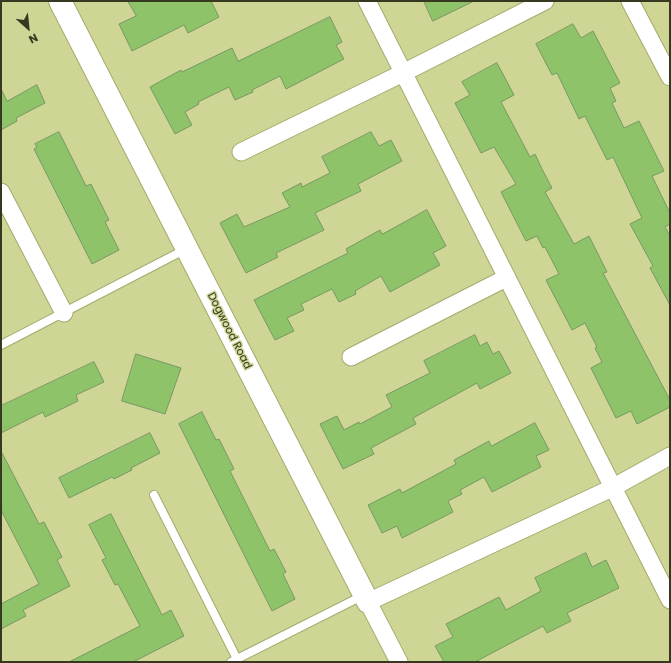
<!DOCTYPE html>
<style>
body{margin:0}
#map{position:relative;width:671px;height:663px;overflow:hidden;background:#ced595;font-family:Poppins,sans-serif}
canvas{display:block}
.frame{position:absolute;inset:0;border:2px solid #36391f;pointer-events:none}
.north{position:absolute;left:8px;top:8px;width:40px;height:40px;-webkit-text-stroke:3px #ced595;paint-order:stroke;rotate:153deg;font-size:11px;font-weight:700;line-height:16px;text-align:center;color:#36391f}
.north::after{content:'';display:block;margin:auto;width:14px;height:18px;background:#36391f;clip-path:polygon(50% 0,100% 100%,50% 72%,0 100%)}
</style>
<div id="map">
<canvas width="671" height="663"></canvas>
<div class="frame"></div>
<div class="north">N</div>
</div>
<script>
const c = document.querySelector('canvas').getContext('2d');
c.lineJoin = 'round';
function fill(path, color) { c.fillStyle = color; c.fill(path, 'evenodd'); }
function stroke(path, color, width, dash) { c.strokeStyle = color; c.lineWidth = width; c.lineCap = dash ? 'butt' : 'round'; c.setLineDash(dash || []); c.stroke(path); }
function label(font, color, halo, rows, align = 'center') {
  c.font = font + ' Poppins,sans-serif'; c.lineWidth = 3; c.setLineDash([]); c.textBaseline = 'middle'; c.strokeStyle = halo; c.fillStyle = color; for (const [text, x, y, turn = 0] of rows) {
    c.save(); c.translate(x, y); c.rotate((+turn || 0) * Math.PI / 180); c.textAlign = isNaN(turn) ? turn : align; if (halo) c.strokeText(text, 0, 0); c.fillText(text, 0, 0); c.restore();
  }
}
const building = new Path2D(`
 M128,1H211L219,17L188,33L184,25L132,51L119,24L136,16Z
 M424,1H474L433,21Z
 M330,17L342,42L336,45L344,59L286,89L280,76L252,90L253,92L235,100L229,87L198,102L199,104L185,112L192,125L175,134L150,87L181,70L182,72L232,48L238,61Z
 M573,24L581,38L593,31L620,83L610,88L616,101L612,103L624,128L639,121L664,171L652,176L670,213V224L665,227L670,236V305L650,268L653,266L630,224L642,218L613,157L607,160L585,116L579,119L557,73L552,75L536,44Z
 M497,63L514,95L501,102L530,157L535,154L542,169L552,188L545,192L574,244L589,236L607,272L603,273L670,400V407L637,424L631,411L616,418L591,368L602,362L595,348L597,347L585,323L572,330L546,280L559,274L545,247L543,248L537,236L526,241L501,192L516,184L494,147L481,153L455,103L470,95L462,82Z
 M37,85L45,103L16,118L17,121L1,130V89L7,101Z
 M59,132L86,186L91,184L109,220L105,222L119,250L92,264L34,149L37,147L35,144Z
 M371,132L379,146L391,140L402,161L358,184L361,191L315,213L324,230L276,253L278,257L246,273L220,223L237,214L244,227L290,207L282,193L301,183L302,187L330,173L322,157Z
 M427,210L446,246L433,253L440,265L390,292L381,276L355,291L356,294L339,302L332,289L301,304L304,310L287,318L294,331L275,340L254,300L348,253L346,249L380,230L382,234Z
 M475,335L480,346L487,342L493,354L499,351L511,373L480,389L477,383L413,418L416,424L371,448L374,454L343,469L320,424L337,416L344,430L359,422L360,424L392,407L386,395L430,373L424,361Z
 M136,354L181,368L165,414L122,401Z
 M94,362L104,382L76,395L78,401L45,417L43,412L1,433V406Z
 M202,412L216,440L219,439L234,469L230,471L270,551L274,549L286,572L283,574L295,599L272,611L179,424Z
 M535,423L549,450L536,456L541,467L492,492L484,477L460,490L462,494L448,501L453,512L402,538L397,526L382,533L368,505L400,489L402,493L456,464L454,460L489,441L491,446Z
 M150,433L160,453L131,468L132,470L114,479L112,477L69,498L59,478Z
 M1,451L39,524L44,522L62,557L57,560L70,586L23,610L26,616L1,629V604L39,584L1,510Z
 M111,514L162,615L171,610L184,636L133,662H69L140,626L118,584L115,585L102,560L106,558L89,525Z
 M586,553L592,567L606,560L619,588L567,613L571,621L547,633L543,626L475,662H444L435,646L453,637L446,624L499,597L506,610L541,591L535,578Z`);
fill(building, '#8ec369');
stroke(building, '#789863', 1);
const lane = new Path2D(`
 M1,345L186,249
 M154,495L237,659
 M231,662L364,595`);
const street = new Path2D(`
 M367,1L670,600
 M630,1L670,77
 M241,152L403,73L545,1
 M1,192L64,313
 M351,357L506,278
 M399,662L368,602L612,488L670,456`);
const secondary = new Path2D(`
 M60,1L368,602`);
stroke(lane, '#a4ab6c', 10);
stroke(street, '#a4ab6c', 19);
stroke(secondary, '#a4ab6c', 24);
stroke(lane, '#fff', 8);
stroke(street, '#fff', 17);
stroke(secondary, '#fff', 22);
label('11px', '#36391f', '#ced595', [
 ["Dogwood Road",229,331,63]
]);
</script>
